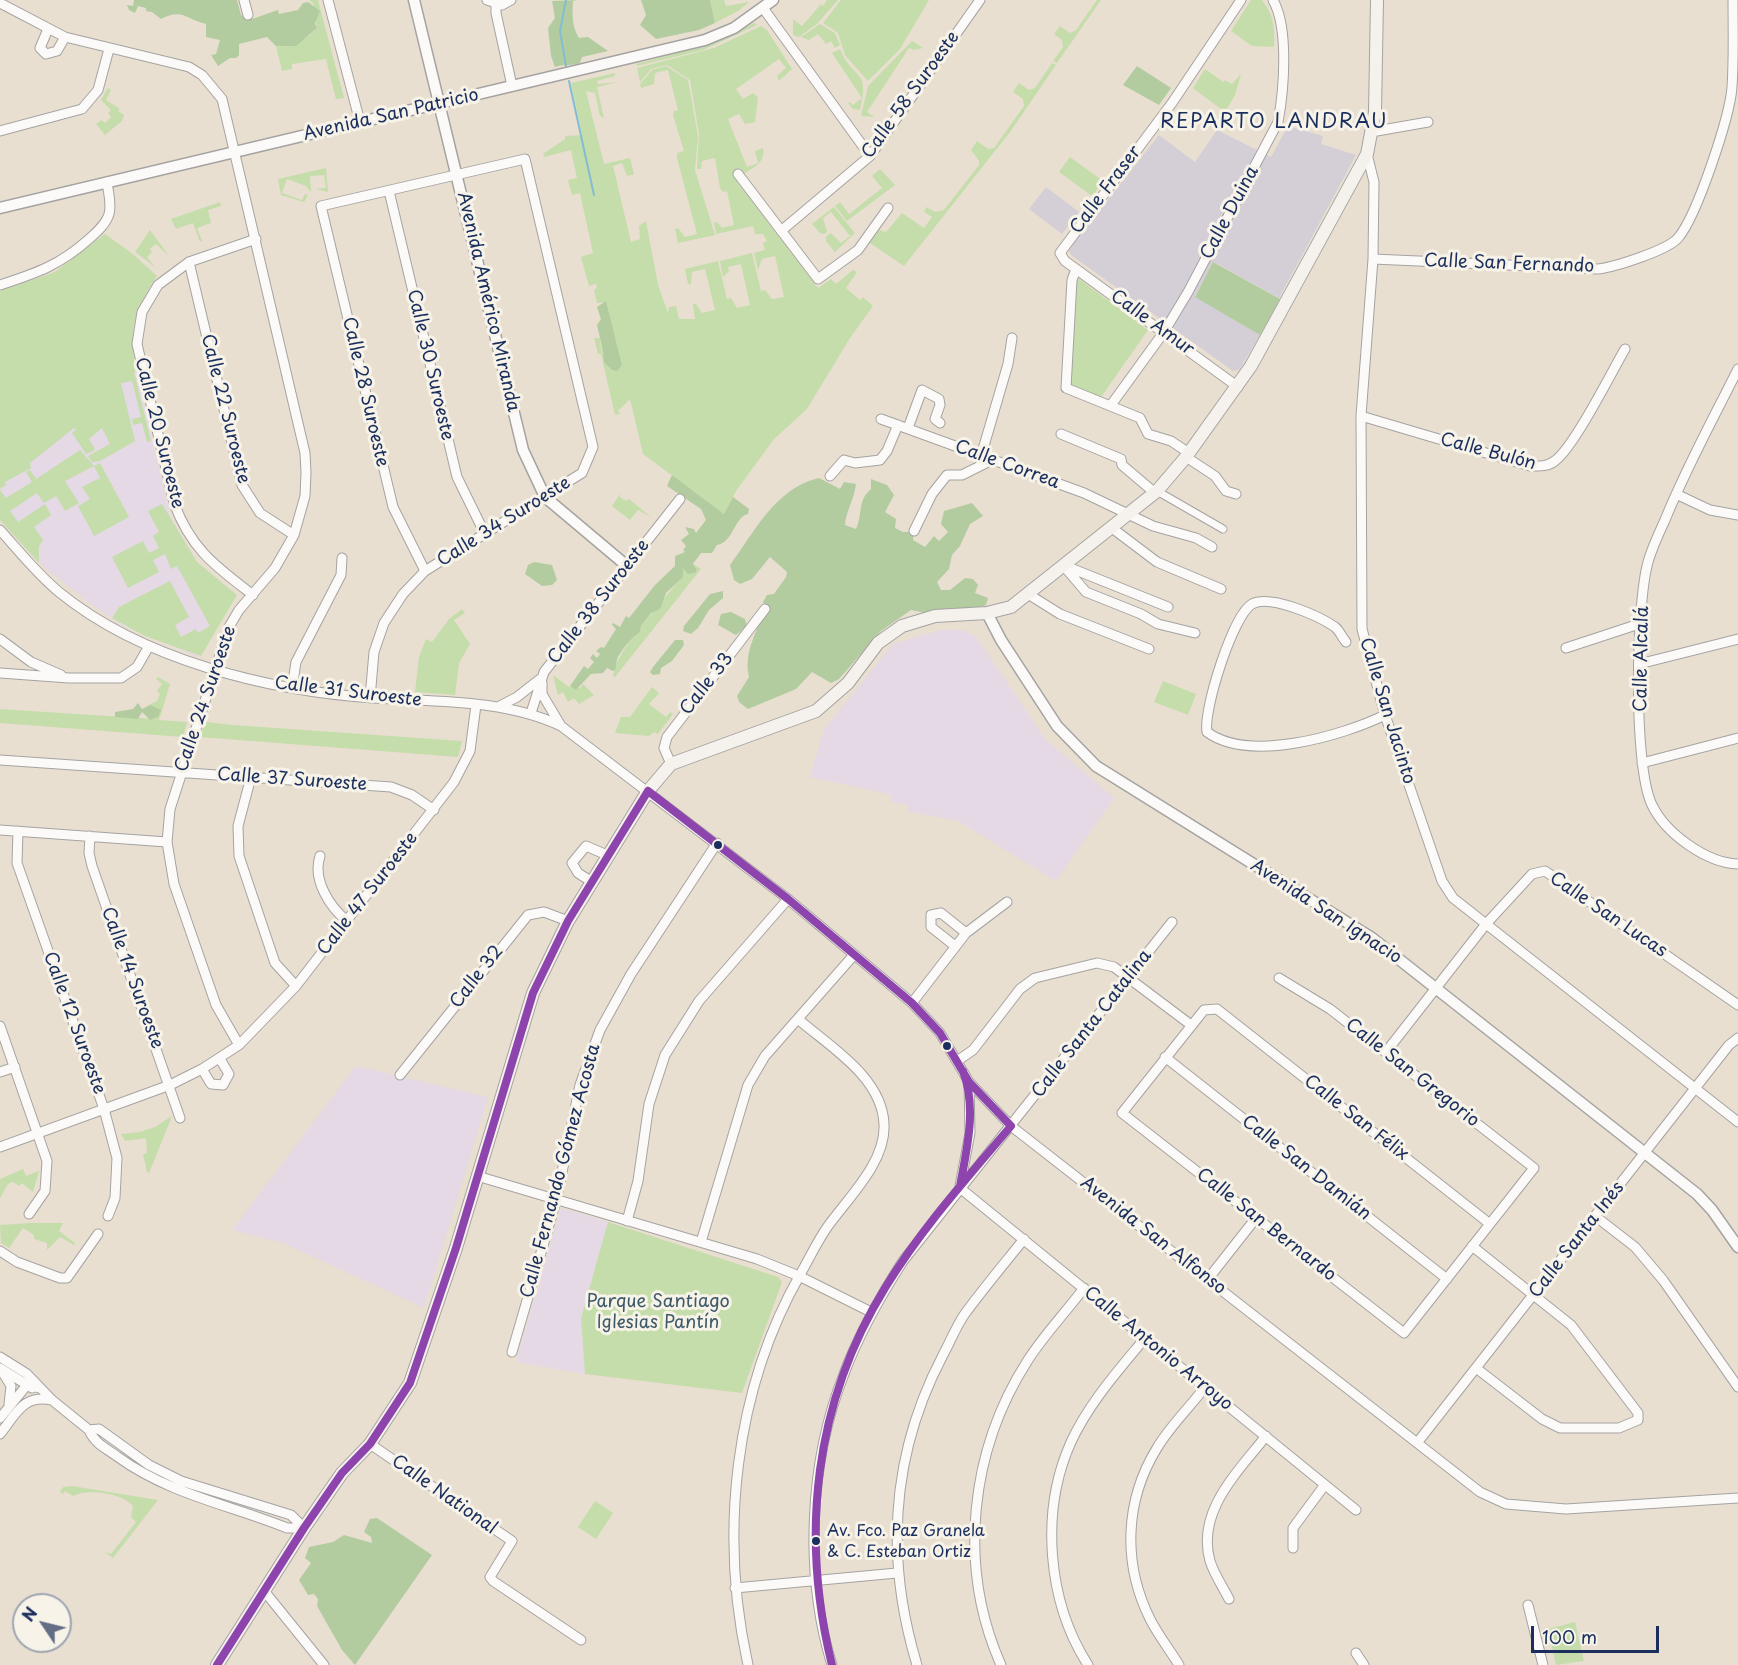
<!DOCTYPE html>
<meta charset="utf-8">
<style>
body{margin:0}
#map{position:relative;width:1738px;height:1665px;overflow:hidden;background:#e8dfd1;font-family:"Playpen Sans",sans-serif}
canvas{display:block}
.north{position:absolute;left:12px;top:1593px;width:60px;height:60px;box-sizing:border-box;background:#f7f3e8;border:2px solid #9fa5b1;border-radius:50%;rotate:305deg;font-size:16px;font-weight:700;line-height:24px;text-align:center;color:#1b2f5e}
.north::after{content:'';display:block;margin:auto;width:21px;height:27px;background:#636d86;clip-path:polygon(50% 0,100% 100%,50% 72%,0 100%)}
.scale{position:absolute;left:1531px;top:1626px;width:128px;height:27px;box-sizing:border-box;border:3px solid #1b2f5e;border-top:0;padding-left:8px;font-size:18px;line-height:21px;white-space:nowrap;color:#1b2f5e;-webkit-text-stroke:4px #f7f3e8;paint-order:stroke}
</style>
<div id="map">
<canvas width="1738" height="1665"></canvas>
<div class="north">N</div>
<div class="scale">100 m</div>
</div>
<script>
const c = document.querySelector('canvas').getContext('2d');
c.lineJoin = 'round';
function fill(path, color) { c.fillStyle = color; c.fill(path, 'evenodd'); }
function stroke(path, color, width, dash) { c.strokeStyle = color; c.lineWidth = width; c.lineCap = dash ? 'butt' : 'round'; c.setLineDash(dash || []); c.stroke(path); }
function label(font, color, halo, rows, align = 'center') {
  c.font = font + ' "Playpen Sans",sans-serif'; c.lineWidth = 6; c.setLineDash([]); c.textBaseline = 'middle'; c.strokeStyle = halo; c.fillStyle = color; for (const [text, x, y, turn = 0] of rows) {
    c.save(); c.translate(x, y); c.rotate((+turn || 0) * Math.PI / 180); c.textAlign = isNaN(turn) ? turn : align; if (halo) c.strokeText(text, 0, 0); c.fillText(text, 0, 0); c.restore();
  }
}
fill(new Path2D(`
 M136,370L170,516L197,562L237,595L198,657L122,625L92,605L43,567L0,520V468Z
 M940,630H963L976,637L1046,740L1114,798L1056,881L958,821L907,811L908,805L891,802L892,795L810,777L824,729L893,644Z
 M356,1066L488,1097L424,1308L283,1243L232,1230Z
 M561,1208L608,1222L581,1318L585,1374L516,1362Z`), '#e4d9e4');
fill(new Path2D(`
 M1288,126L1323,136L1321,144L1356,155L1279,298L1214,262L1195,296L1260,335L1239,370L1233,371L1071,255L1069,251L1074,243L1159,135L1195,162L1217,130L1271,157Z
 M1046,187L1079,212L1062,234L1029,209Z`), '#d4ced6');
fill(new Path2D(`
 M309,0H318L344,98L336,99L326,59L292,64V69L282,71L276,46C292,48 306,40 317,28L313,3Z
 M710,0H724L726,6L749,2L738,11L715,23Z
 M827,0H838L817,24L799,37L793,35V19L802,26L821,4L823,6Z
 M841,0H929L900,49L868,81L845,55L838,33L823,23Z
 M1097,0H1101L1057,63L1053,61L1063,47L1062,40L1054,34L1060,26L1070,33L1076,30Z
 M1251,0H1262C1274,15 1275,29 1274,47L1252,46L1231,31Z
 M754,23L757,24L755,26L703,50L637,66L636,64C680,53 714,43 754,23Z
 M820,24L835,33L840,45L835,48L831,41L826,44L818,34L809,40L801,37Z
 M761,26L767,30L792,69L779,81L777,76L786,68L779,59L736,89L743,99L753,93L758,97L755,122L745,124L739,114L728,119L747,167L758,163L755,151L763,148C766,163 753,167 744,174L739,168L734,172L737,182L818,288L831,279L836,284L853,270L857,272L846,288L860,300L863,297L873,306L850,338L807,409L774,439L736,491L724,514L643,454L630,399L617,412L622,413L615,415L601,354H598L594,338H600C600,348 604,363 612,370L622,365L606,302L597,303L594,290L597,288L596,284L589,286L581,257L593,253L580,193L572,195L568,180L577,178L571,150L544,157L543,154L565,139V136L582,135L571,83L615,73V76L597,81L598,84L617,82L597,87L604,118L600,116L595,93L586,91L604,164L630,158L634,174L627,176L622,163L613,166L631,242L640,239L639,226L646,221L658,285L668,313L669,307L676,306L679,319H695L693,304H696L702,313L715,310L705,269L692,272L691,284H688L685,269L718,261L727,299L731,298L737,308L750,305L741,264L728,267L729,271L723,277L720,261L752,253L761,291L765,290L772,299L784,297L775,256L762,259L758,270L754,253L765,250L763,243L767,241L763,234H755L753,226L716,234L714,223L717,222L722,228L734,225L727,191L723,192L720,188L715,158L702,161L701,169H697L699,134L690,80L667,65L651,69L640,82L637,68L714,48Z
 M912,41L923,48L914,50L909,48L867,112L874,117L861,116L868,86Z
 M840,49C852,80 871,68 860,110L853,109L848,103L850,102L853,105L862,98L832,53Z
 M1052,63L1056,65L1010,132L904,266L870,243L879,230L886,232L902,213L924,228L932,217L924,212L926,207L935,212L944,210L979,165V161L971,150L977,141L988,149L994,148L1024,106L1023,99L1013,92L1019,83L1029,90L1035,88Z
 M666,66L688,80L698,136L695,170L715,235L678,243L675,229L678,228L685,237L697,234L677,158V153L684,151L673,115L674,111L678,110L668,70L655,73L654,84L641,88L640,84L652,70Z
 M1205,69L1223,82L1225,80L1232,84L1241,74L1235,95L1225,112L1193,88Z
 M108,88L111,90L106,100L120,109L118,111L124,115L122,121L105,135L96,124L101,120L105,123L111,117L108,113L111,110L101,100Z
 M1070,157L1103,181L1092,196L1059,172Z
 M326,168L328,192L316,189L326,188L324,175L310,176L311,192L306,186L287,179L282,193L302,200L305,194L308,195L304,202L281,195L278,179Z
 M880,169L895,185L847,221L835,206L840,202L849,214L882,188L872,176Z
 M220,202L221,206L208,210L211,223L197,228L202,241L200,242L193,223L176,229L171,219Z
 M834,207L855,233L835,252L826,241V237L831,233L841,243L850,236L831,212L823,218L827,232L824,234L820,233L812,224Z
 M150,230L169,256L156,244L150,249L152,252L147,257L155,267L135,252Z
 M105,234L134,255L157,276C133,313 129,326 136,370L134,372L151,441L147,442L142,423L133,425L132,419L141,417L132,381L121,383L135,441L100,461L92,462L88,456L110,444L102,428L89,439L95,450L86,454L72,433L76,430L74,428L30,463L31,468L5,482L6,485L0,489V291L55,272Z
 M1079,279L1148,330L1099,400L1068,387L1075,280Z
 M80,450L94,466L100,463L129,517L94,536L78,506L90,499L82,487L100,478L94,466L65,481L79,503L65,511L56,496L44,503L37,493L10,511L18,522L45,504L51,515L34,527L43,540L39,546V563L0,520V490L6,498L32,482L26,472L30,470L36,479Z
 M620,494V497L626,501L629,499L651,517L638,510L630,520L612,506Z
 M162,504L197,562L237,595L201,656L145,636L112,618L119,607L170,581L189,617L175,625L181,637L196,629L198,633L210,626L177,566L171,569L165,554L153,560L159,572L128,588L112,557L143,541L149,553L159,548L153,536L159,532L148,511Z
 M693,564L701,569L615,677L613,676C616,661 625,644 640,632L641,626L681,578L683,568L692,574L697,570Z
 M462,609L465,613L454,620L470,644L459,663L455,695L415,692L419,657L426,639L432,642L449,619Z
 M553,675L569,687L580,688L583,684L594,695L579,704L574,698L568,702L563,692L558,695Z
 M158,677L170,684L159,720L187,722L183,737L0,723V709L154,719L158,717L153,708L147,706L157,701L160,694L157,691L162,684L156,679Z
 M1163,681L1196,694L1188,715L1154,702Z
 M652,687L659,693L649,704L666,717L670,712L673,714L658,734L654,732L649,736L615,733L621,717H630Z
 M205,722L233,725L462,741L458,757L200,737Z
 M172,1116L149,1173L147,1172L143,1154L147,1153L146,1138L125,1141L121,1134L140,1132L155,1127Z
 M23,1169L26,1176L39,1171L33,1192L22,1183L19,1186L13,1182L8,1184L0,1198V1179Z
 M608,1222L778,1277L782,1282L742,1393L585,1374L581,1318Z
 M29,1223H63L59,1231L75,1243L74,1245L60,1237L47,1250V1243L34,1239V1235L23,1228L9,1248L1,1243L0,1225Z
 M72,1486L158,1500L113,1558L105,1552L111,1554L136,1522L131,1517L133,1506C123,1493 86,1488 73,1496L65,1491L63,1494L60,1492L63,1487Z
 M595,1501L613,1513L596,1539L578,1527Z
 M1575,1622L1584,1661L1556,1665L1548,1629Z`), '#c5ddaa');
fill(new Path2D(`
 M134,0H237L241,15L252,19L278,10L279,14L298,10L303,3L308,2L320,11L315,23L317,28L296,46H276L267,37L239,44V55L236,58H230L218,66L211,55L216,54L220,40L206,37V24C185,19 183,8 161,19L152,12L146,11V8L138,6L135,13L129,10L127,5L133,6Z
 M578,0L573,1C572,14 572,27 579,38L588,37L608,51L582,57L580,63C571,66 564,64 555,67L551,56L548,28L555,18L552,1Z
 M641,0H710L715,23L699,30L656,39L640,25L646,15Z
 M1137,66L1171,88L1159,105L1123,85Z
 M1213,262L1280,299L1260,335L1195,297Z
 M606,301L622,365L617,371L612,370L604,362C603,349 600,338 597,325L601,319L597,307Z
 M672,475L724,514L733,497L749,509L748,514C734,517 734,542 717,545L712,553H701L693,564L697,570L695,573L688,574L683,568V577L666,593L660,609L651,613L641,626L640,632C631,639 625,646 619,655C616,659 617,665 615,670L613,671L607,668L603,673L591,674L576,690L570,686L584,666L588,669L594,662L590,658L593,654L597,658L600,654L596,651L601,647L604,648L616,629L612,625L613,623L620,627L626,616L629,618L655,585L675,566V556L685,552L683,550L686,546L681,540L689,534L685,527L694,529L696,533L706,520L701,509L667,486Z
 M819,478L840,489L844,482L856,484C854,500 846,511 845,525L856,529C863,514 857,501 871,489V479L887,485L894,495L885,512L896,519L895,528L903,532H913V540L925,547L934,536L939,541L948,532L941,524L944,511L972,503L983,516L970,524L960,546L952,555L949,569L937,582L941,590H950L965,578L973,579L978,585L975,593L988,598L986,605L973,610L946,609L929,617L921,612L911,610L881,631L839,679L831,683L812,672L796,689L748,709L739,702L737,696L749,677C743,651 758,631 766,606L763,602L767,595L774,594L786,577L787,572L770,557L752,579L740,584L734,580L730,565C754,533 775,488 819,478Z
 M534,562L552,565L557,580L552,585L542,586L525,574L528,565Z
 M723,591V598L709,610L698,628L691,634L683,631L684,626L710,594Z
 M731,612L745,619L747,626L736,635L718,625L721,614Z
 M675,640H683L684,645L672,661L661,668L660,674L653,675L650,672L653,667Z
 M138,703L142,709L150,705L161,710L158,717L150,720L142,712L138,719L115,717V712L133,709Z
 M377,1518L432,1555L355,1665L342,1650L317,1606L318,1599L314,1594L308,1595L299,1580L311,1563L305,1558L309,1547L333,1542L344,1535L372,1543L371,1537L364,1532L370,1519Z`), '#b2cca0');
stroke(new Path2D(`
 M566,0L560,31L566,66
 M569,81L594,195`), '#82bdd3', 2);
const pedestrian = new Path2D(`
 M1157,491L1223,529`);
const minor = new Path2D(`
 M244,0L248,15
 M328,0L360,122
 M487,0L502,5L511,0
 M496,0V13L512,86
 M0,3L65,37L189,67L202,75L222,99L305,453L306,473L305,496L294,535L275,568L239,610L229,627L170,809L167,842L174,884L216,1005L239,1045
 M763,8L870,156
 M48,29L40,48L46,54L57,51L65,37
 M0,131L82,109L98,90L109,49
 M1371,132L1428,122
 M1367,154L1374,182L1373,259L1361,416L1362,629L1385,715L1442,881L1453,898L1738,1122
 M738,174L818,279L858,250L888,208
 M389,191L457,477L485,534
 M781,231L870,156L980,0
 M1373,259L1598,269C1615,267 1668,250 1678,238C1697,216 1730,116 1732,87C1734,58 1733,29 1733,0
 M189,262L242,485L260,513L294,535
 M1076,269L1072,280L1066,388L1140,418L1148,434L1171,441L1189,453
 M0,285C37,273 60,265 89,239C97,232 106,224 109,214C112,203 108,192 107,182
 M1738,369C1713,419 1686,468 1665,520C1659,533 1652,548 1648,562C1636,605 1633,766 1652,805C1666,834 1707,863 1738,864
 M1238,387L1065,261L1060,253L1172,103L1241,0
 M1111,405L1164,332L1188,292L1278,122C1284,90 1289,28 1273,0
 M1361,416L1530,466C1540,466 1548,467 1556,460C1575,445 1611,373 1625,349
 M881,419L1084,493L1153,526L1196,538L1212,547
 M908,428L922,390L939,399L940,405L935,419L940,423
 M1061,434L1121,459L1122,465L1155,493
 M981,456L1008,364L1012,338
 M1186,457L1215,476L1226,491L1236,494
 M830,476L844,460L855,463L880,460L887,451L898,425
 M1676,494L1710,510L1738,515
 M1112,528L1157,562L1221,589
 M0,530C19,551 37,574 59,592C142,660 269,691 374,698C435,702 504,699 561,726L788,899L912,1003L940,1033L969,1082L1011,1126L1480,1492L1506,1504L1566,1509L1738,1498
 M914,531L932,494L947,475H962L992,460
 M1063,565L1086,592L1141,614L1158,624L1195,633
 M1068,567L1168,607
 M1028,594L1060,614L1149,649
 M253,595C215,566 191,549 174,503L137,344L142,312L158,285L189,262L256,239
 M0,639L31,662L61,675
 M1346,642C1342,637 1339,630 1335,627C1319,616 1270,594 1252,604C1233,615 1203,710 1207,732C1249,763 1342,736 1385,715
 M1566,648L1639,624
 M1639,664L1738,639
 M0,673L69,678H121L137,667L149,646
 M542,683V694L561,726
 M292,688L296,662L341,575L342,558
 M370,698L374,652L384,623L403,594L425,571L582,473L593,447L525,159L321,206L393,507L425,571
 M498,707L517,697L540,679
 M531,713L544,672L680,499
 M0,760L391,787L412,795L434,810
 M1642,763L1738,738
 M671,764L664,748L667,737L765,609
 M251,777L238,826L239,856L275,963L296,986
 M0,830L167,842
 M18,831L17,863L104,1109L117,1158L115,1198L108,1216
 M90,836L89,853L92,866L180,1118
 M320,856C312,880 330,907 347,921
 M592,882L578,873L572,863L586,846L607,855
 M955,946L931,927V915L941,913L966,933
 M1279,978L1330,1009L1534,1168C1491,1223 1447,1278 1404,1333L1122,1113L1204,1010L1217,1009L1490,1224
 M912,1003L966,933L1007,902
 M0,1026L47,1161L45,1191L29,1214
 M1386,1052L1486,924L1532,874L1545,871L1738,1005
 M1165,1057L1447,1279
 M957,1061L973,1050L1020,989L1035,978L1097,963L1114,967L1191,1025
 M202,1069L211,1084L223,1085L229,1074L220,1059
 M0,1072L15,1067
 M400,1075L528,915L544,912L568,921
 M0,1147L170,1085L202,1069L239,1045L296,986L454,782L470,751L476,705
 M477,1176L757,1259L799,1276L871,1312
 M960,1186L970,1133L969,1082
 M960,1188L1356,1510
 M1595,1216L1635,1247L1663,1280L1738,1387
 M627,1221L638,1181L649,1104L665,1055L699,1001L788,899
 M701,1242L748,1085L765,1056L853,956
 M1472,1246L1571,1325L1638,1413V1420L1619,1428H1560L1542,1419L1476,1368
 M0,1251L17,1262L60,1278H67L98,1234
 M1208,1279L1256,1218
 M512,1352L556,1201L580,1085L600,1030L631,974L717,843
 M0,1357L27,1374L52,1400L89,1430L99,1429L149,1465L181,1481L291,1515L304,1528
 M0,1368L32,1388
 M2,1371L11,1386L9,1404
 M0,1418L27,1385L40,1388
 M89,1430C95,1444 106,1448 118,1457C169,1494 230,1505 287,1528H304
 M0,1434C16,1414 23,1394 52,1400
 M1417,1443L1729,1045L1738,1038
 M370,1444L512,1541L490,1577L493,1581L581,1640
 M1293,1548V1528L1324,1486
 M735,1588L897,1573
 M265,1592L324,1665
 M1229,1599C1223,1587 1214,1574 1210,1561C1196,1511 1238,1472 1266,1436
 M1528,1605L1543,1665
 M1356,1653L1364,1665
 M748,1665C719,1535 734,1390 801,1273C810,1257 818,1240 828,1226C849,1197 886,1162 884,1124C882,1077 830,1047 798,1019
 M832,1665C804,1574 809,1462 844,1374C859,1333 880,1297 903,1261L1172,922
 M917,1665C885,1559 891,1454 943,1355C950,1342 956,1327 964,1315C983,1289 1004,1264 1024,1239
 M1001,1665C957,1566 970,1450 1028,1360C1044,1335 1066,1312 1084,1288
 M1088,1665C1047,1601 1040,1511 1071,1442C1089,1403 1118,1371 1145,1338
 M1179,1665C1170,1650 1158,1635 1150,1619C1122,1563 1125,1500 1157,1448C1170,1426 1190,1407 1205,1387`);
const tertiary = new Path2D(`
 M414,0L523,450L545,497L627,566
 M0,208L705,40L734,28L773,0
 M987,613L1001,640L1057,726L1096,766L1372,938L1697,1194L1712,1210L1738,1247`);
const secondary = new Path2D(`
 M217,1665L304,1528L342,1473L370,1444L410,1383L456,1248L533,993L568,921L648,791L671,764L816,711L848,683L878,643L902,626L935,616L987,613L1011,607L1157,491L1186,457L1251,366L1367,154L1375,112L1377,0`);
stroke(pedestrian, '#a5a3a1', 9);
stroke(minor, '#a5a3a1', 11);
stroke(tertiary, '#a5a3a1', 13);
stroke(secondary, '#a5a3a1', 14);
stroke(pedestrian, '#fcfaf8', 7);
stroke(minor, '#fcfaf8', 9);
stroke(tertiary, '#fcfaf8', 10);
stroke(secondary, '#f5f2ed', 12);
stroke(new Path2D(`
 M648,791L788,899L912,1003L940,1033L969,1082L1011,1126C967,1178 921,1229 885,1288C814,1403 800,1535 832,1665
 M960,1186C967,1148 977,1108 963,1071
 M217,1665L304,1528L342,1473L370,1444L410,1383L456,1248L533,993L568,921L648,791`), '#8e44ad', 8);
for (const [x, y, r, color] of [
 [718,845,5,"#1b2f5e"],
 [947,1046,5,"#1b2f5e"],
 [816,1541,5,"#1b2f5e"]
]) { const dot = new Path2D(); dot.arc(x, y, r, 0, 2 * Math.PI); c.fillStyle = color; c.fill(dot); stroke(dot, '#f7f3e8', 2); }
label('16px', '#1b2f5e', '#f7f3e8', [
 ["Av. Fco. Paz Granela",827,1532],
 ["& C. Esteban Ortiz",827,1553]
], 'left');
label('18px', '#1b2f5e', '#f7f3e8', [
 ["Calle 58 Suroeste",911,95,-54],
 ["Avenida San Patricio",391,115,-13],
 ["Calle Fraser",1106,190,-53],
 ["Calle Duina",1230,213,-62],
 ["Calle San Fernando",1509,264,2],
 ["Avenida Américo Miranda",488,302,77],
 ["Calle Amur",1152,323,36],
 ["Calle 30 Suroeste",430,365,77],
 ["Calle 28 Suroeste",365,392,77],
 ["Calle 22 Suroeste",225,409,76],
 ["Calle 20 Suroeste",159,433,76],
 ["Calle Bulón",1488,452,15],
 ["Calle Correa",1007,465,20],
 ["Calle 34 Suroeste",504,522,-32],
 ["Calle 38 Suroeste",599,602,-52],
 ["Calle Alcalá",1642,659,-89],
 ["Calle 33",707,684,-52],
 ["Calle 31 Suroeste",348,692,7],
 ["Calle 24 Suroeste",206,699,-71],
 ["Calle San Jacinto",1387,711,73],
 ["Calle 37 Suroeste",292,780,4],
 ["Calle 47 Suroeste",368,894,-52],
 ["Avenida San Ignacio",1326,912,33],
 ["Calle San Lucas",1608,915,34],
 ["Calle 32",477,977,-52],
 ["Calle 14 Suroeste",132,978,70],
 ["Calle 12 Suroeste",74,1023,70],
 ["Calle Santa Catalina",1092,1024,-52],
 ["Calle San Gregorio",1412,1073,38],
 ["Calle San Félix",1356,1118,38],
 ["Calle San Damián",1306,1168,38],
 ["Calle Fernando Gómez Acosta",561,1171,-75],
 ["Calle San Bernardo",1266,1225,38],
 ["Avenida San Alfonso",1153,1236,38],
 ["Calle Santa Inés",1577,1240,-52],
 ["Calle Antonio Arroyo",1158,1349,39],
 ["Calle National",444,1495,35]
]);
label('18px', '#3e5a69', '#f7f3e8', [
 ["Parque Santiago",658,1302],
 ["Iglesias Pantín",658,1323]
]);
c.letterSpacing = '1.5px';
label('20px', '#1b2f5e', '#f7f3e8', [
 ["REPARTO LANDRAU",1274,122]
]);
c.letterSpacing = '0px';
</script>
